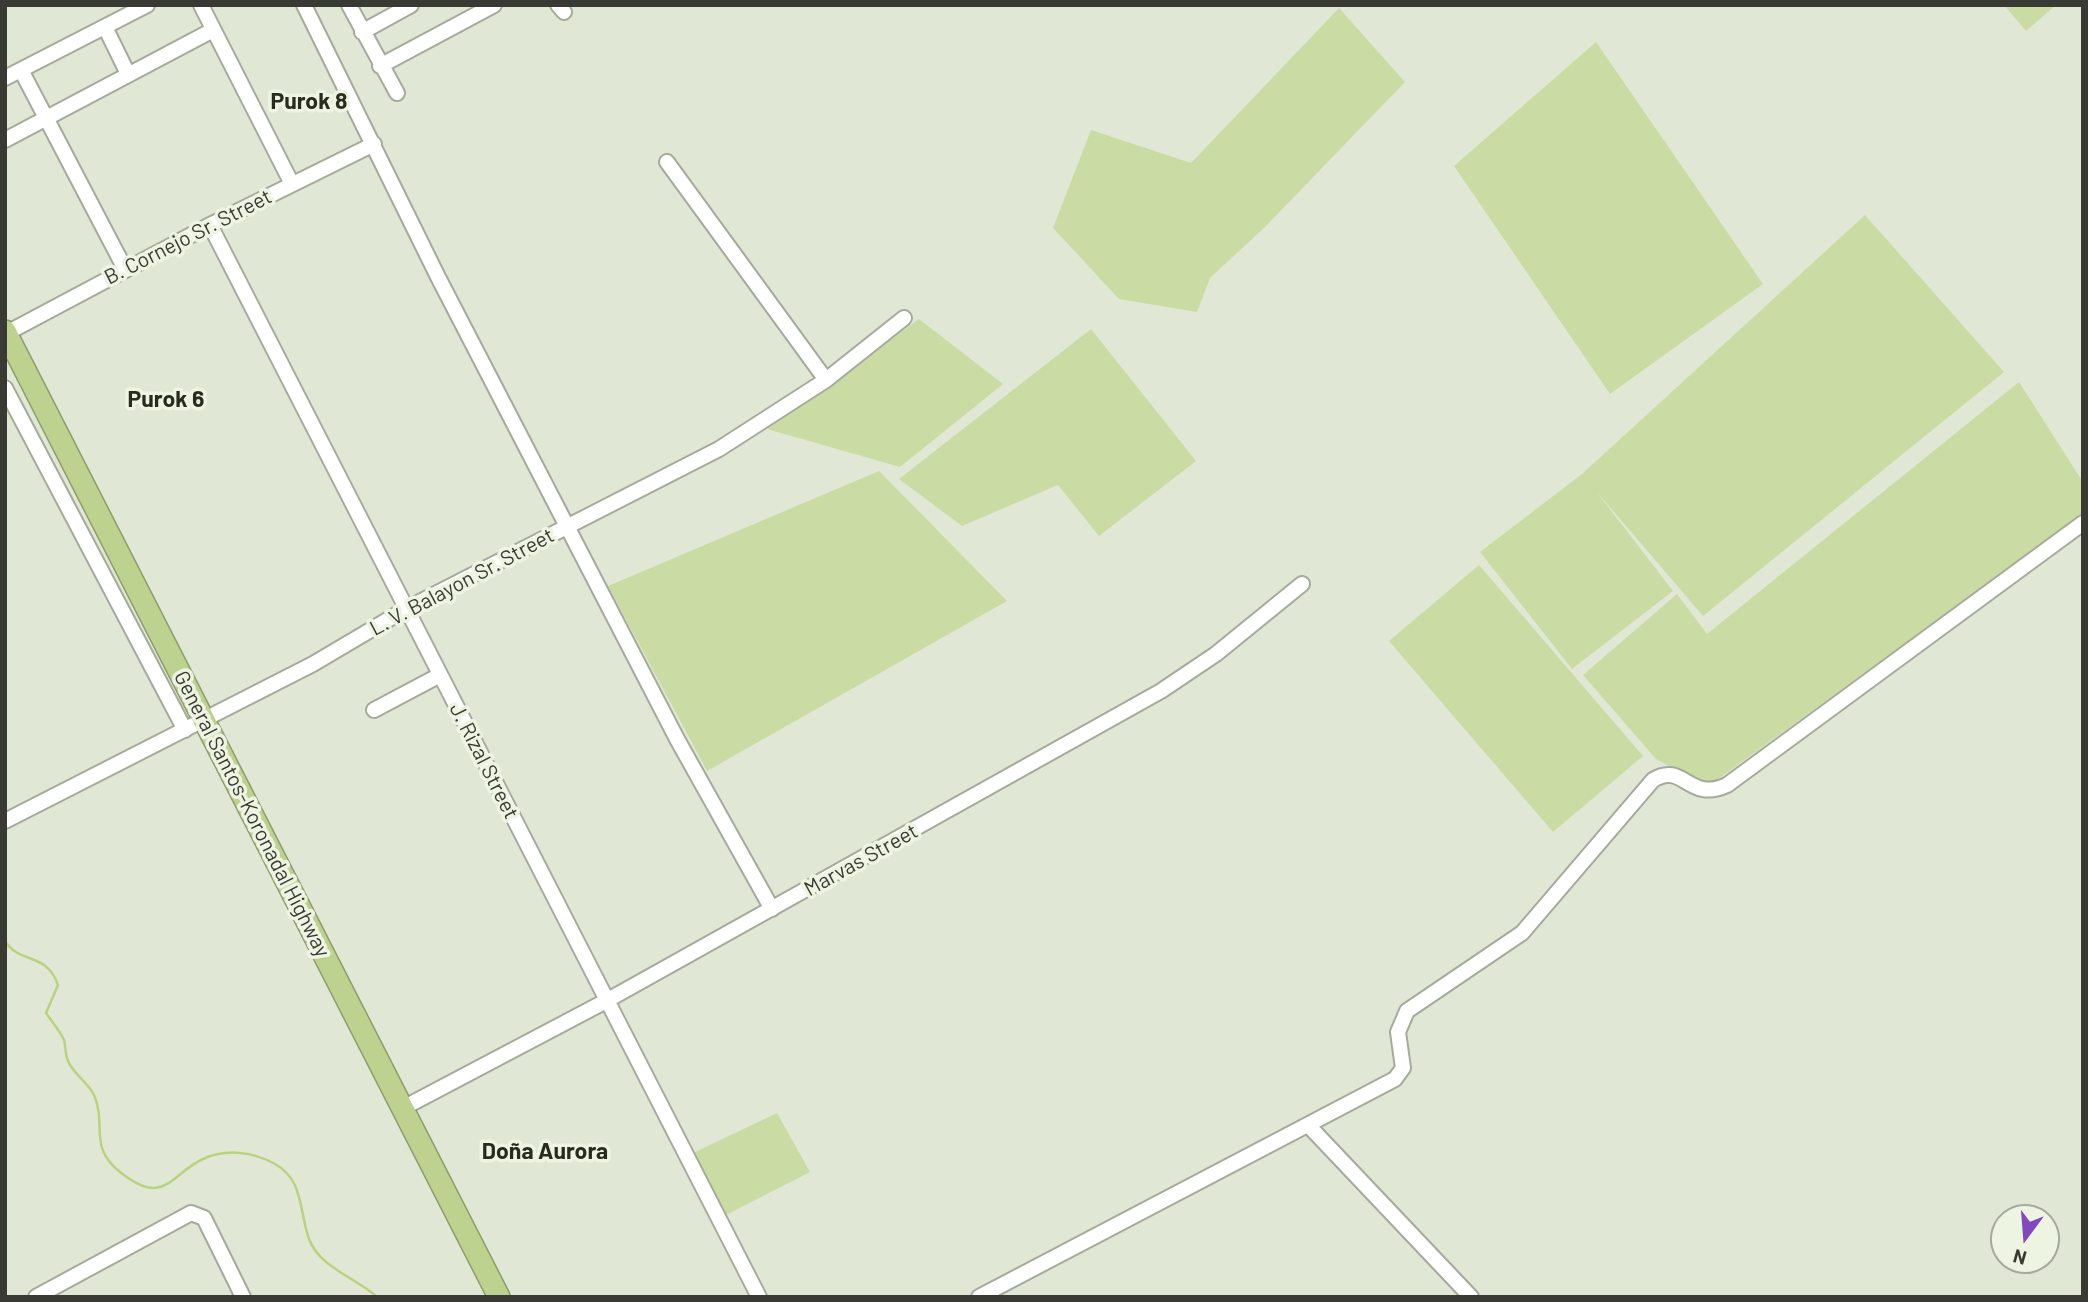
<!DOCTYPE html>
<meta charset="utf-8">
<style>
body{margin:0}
#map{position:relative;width:2088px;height:1302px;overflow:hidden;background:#e1e7d5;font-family:Barlow,sans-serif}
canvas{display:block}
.frame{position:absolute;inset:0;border:7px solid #383a33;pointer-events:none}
.north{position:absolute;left:1990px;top:1204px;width:70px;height:70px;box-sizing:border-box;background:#eef4e2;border:2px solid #a5aa9c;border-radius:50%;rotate:196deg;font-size:19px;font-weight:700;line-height:28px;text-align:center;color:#383a33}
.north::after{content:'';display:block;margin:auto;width:24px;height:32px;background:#8148bf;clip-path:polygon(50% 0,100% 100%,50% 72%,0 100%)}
</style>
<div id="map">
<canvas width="2088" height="1302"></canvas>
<div class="frame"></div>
<div class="north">N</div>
</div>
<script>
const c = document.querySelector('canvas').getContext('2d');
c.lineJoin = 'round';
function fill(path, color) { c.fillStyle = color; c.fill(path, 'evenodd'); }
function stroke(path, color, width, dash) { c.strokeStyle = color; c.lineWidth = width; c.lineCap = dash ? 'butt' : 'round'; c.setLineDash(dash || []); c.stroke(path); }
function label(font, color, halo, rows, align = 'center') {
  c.font = font + ' Barlow,sans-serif'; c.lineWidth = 7; c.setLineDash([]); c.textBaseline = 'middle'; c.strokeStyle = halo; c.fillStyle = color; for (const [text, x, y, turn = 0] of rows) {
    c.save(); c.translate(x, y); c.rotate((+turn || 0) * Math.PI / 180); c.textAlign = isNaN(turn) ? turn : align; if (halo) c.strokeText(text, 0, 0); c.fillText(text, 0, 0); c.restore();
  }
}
fill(new Path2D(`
 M2004,5H2056L2026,31Z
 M1339,8L1405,82L1265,227L1210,278L1197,312L1119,299L1053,228L1091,130L1191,163Z
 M1596,42L1763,284L1610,394L1454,166Z
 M1865,215L2004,372L1703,616L1596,491L1673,591L1572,669L1480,552L1582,474Z
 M919,319L1003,384L900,467L767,429Z
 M1091,329L1196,461L1099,536L1058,485L962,526L899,479Z
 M2019,382L2083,482V514L1707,787L1656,759L1583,675L1677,594L1707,634Z
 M879,471L1007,601L707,771L608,586Z
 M1479,565L1643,756L1553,832L1389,641Z
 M777,1113L810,1172L726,1215L693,1153Z`), '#cadca3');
stroke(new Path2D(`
 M5,941C20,965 46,951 58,985L46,1013C52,1022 60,1031 64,1040C66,1047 65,1055 68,1061C73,1074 88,1082 94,1095C107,1125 88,1147 120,1172C165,1208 170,1174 203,1159C227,1148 253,1152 275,1164C304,1180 299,1211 309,1239C320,1268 355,1277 377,1297`), '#b9d27f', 2.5);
const minor = new Path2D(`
 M201,5L292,184
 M304,5L438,277L677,739L772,909
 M349,5L397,93
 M558,5L564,12
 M105,27L128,74
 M362,32L411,5
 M380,66L494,5
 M21,70L125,269
 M5,78L147,5
 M5,140L213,30
 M667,162L826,380
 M210,225L759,1297
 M5,334L210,225L374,144
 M5,388L185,730
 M374,710L440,675
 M5,821L313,664L406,609L719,449L826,380L904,318
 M403,1108L606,1001L1161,691L1216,654L1302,584
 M1308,1125L1471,1297
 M36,1297L191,1213L204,1218L243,1297
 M979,1297L1395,1079L1403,1068L1398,1032L1407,1011L1522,933L1653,780C1684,761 1688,803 1727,785L2083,523`);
const highway = new Path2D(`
 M5,331L499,1297`);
stroke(minor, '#a5ab9a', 18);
stroke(highway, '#8e9d6e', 24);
stroke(minor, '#fff', 14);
stroke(highway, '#bdd28e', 21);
label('21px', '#383a33', '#eef4e2', [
 ["B. Cornejo Sr. Street",188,237,-27],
 ["L. V. Balayon Sr. Street",462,582,-28],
 ["J. Rizal Street",484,761,63],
 ["General Santos-Koronadal Highway",252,814,63],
 ["Marvas Street",861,860,-29]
]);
label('bold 23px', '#272c1e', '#eef4e2', [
 ["Purok 8",309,101],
 ["Purok 6",166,399],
 ["Doña Aurora",545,1151]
]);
</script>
